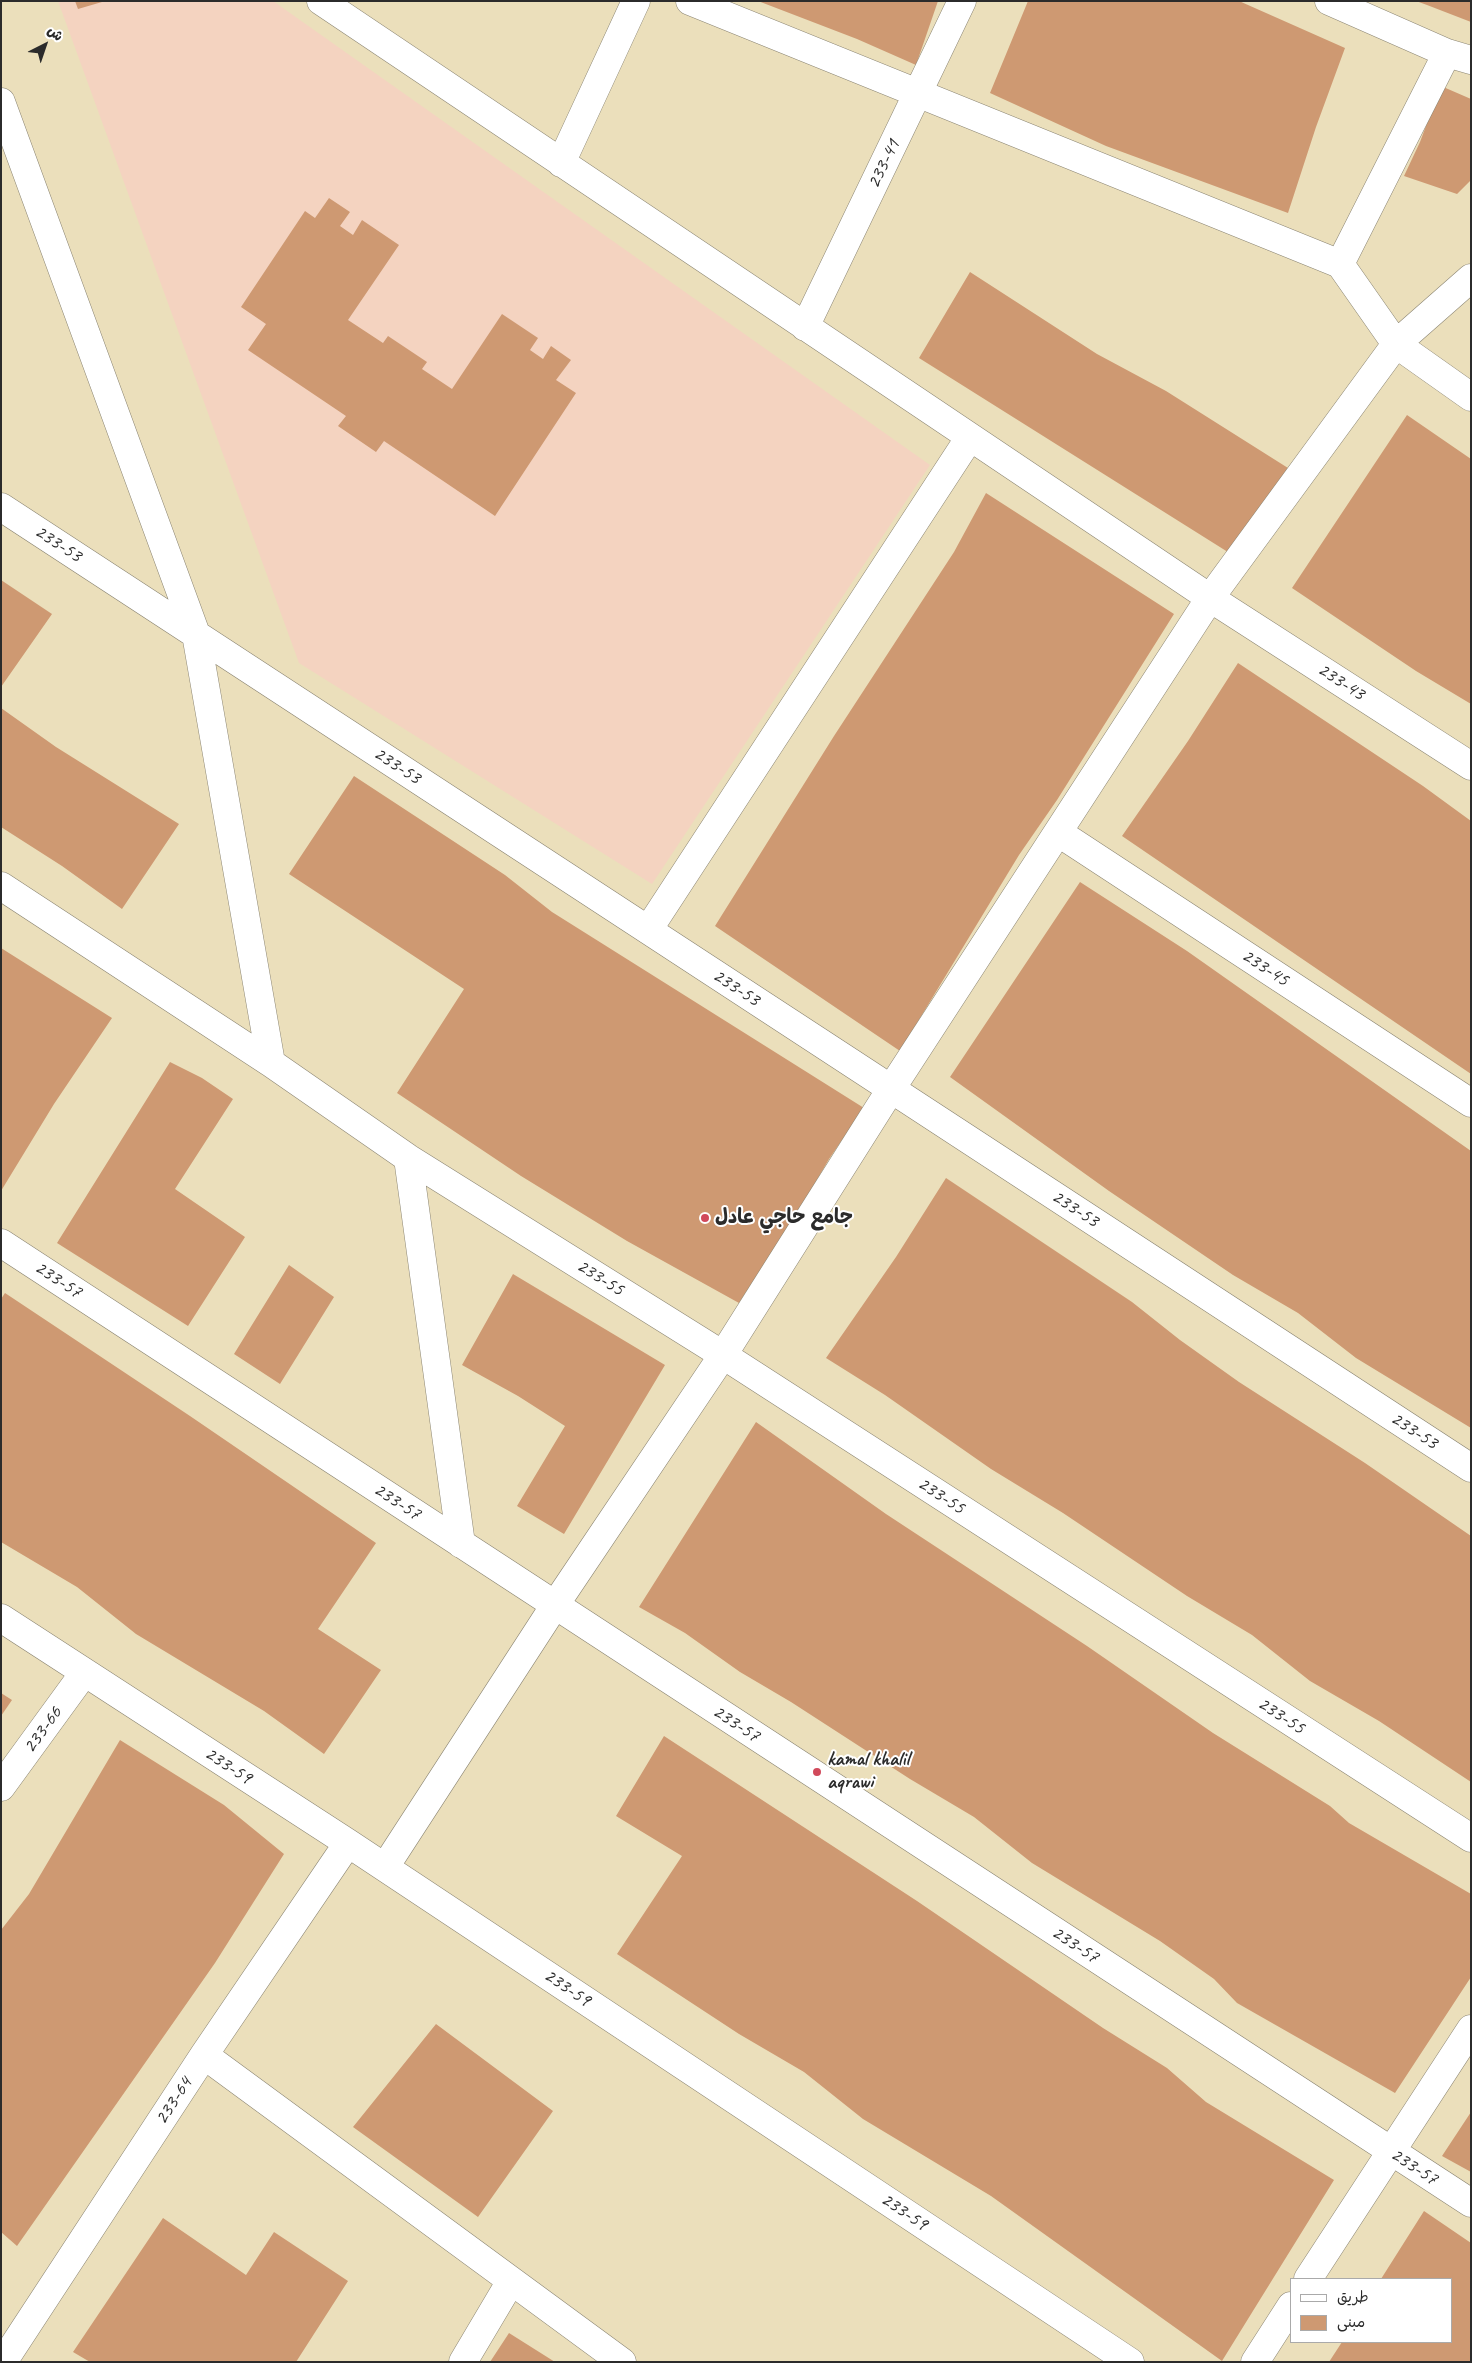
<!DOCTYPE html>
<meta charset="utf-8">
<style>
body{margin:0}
#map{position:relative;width:1472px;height:2363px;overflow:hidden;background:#ebdfbb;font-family:Caveat,"Playpen Sans Arabic",sans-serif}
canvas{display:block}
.frame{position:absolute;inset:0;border:2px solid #2b2b2b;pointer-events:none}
.legend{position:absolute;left:1290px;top:2278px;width:162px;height:65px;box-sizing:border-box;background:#fff;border:1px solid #aaa;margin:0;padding:6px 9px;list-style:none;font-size:15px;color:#2b2b2b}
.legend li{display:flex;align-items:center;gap:10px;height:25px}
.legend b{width:25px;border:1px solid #aaa}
.north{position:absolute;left:20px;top:20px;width:50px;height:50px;-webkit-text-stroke:4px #fff;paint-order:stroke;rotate:41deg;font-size:14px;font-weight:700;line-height:20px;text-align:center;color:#2b2b2b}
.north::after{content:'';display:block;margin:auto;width:18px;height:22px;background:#2b2b2b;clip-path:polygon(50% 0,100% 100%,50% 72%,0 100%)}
</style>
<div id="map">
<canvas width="1472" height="2363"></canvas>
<div class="frame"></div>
<ul class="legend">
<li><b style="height:6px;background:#fff"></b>طريق</li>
<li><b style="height:14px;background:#ce9972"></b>مبنى</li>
</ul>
<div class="north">ش</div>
</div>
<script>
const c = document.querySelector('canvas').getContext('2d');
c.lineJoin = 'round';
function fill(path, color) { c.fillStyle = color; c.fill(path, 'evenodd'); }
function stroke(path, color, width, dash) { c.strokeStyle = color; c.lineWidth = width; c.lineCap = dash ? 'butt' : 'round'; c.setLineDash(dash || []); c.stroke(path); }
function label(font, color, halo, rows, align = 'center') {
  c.font = font + ' Caveat,"Playpen Sans Arabic",sans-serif'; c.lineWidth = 4; c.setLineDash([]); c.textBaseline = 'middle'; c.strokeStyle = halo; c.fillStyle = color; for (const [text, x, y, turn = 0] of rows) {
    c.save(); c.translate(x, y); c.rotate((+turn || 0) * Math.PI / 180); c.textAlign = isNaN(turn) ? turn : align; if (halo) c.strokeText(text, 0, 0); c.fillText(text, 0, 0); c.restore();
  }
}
fill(new Path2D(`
 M58,1H273L930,465L652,884L299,663Z`), '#f4d3c0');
fill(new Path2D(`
 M75,1H102V2L78,9Z
 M758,1H938L916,65L857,39Z
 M1028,1H1239L1345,48L1316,127L1288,213L1106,146L990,93Z
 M1416,1H1471V22L1427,5Z
 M1441,86L1471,99V180L1457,194L1404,176L1420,142Z
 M329,198L350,212L340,226L353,235L362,220L399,245L348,320L383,343L388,336L427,362L422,369L452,389L502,314L538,338L530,350L543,359L551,346L571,360L556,380L576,393L495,516L384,441L376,452L338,426L346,416L248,350L266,324L241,307L305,211L315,218Z
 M970,272L1097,354L1166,391L1288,468L1231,554L919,358Z
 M1407,415L1471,459V704L1416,671L1292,588Z
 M986,493L1174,614L1057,800L1019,855L900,1051L715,926L834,736L954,552Z
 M1,580L52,614L1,687Z
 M1238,663L1423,786L1471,821V1074L1122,836L1188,741Z
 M1,708L56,747L179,824L122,909L62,866L1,827Z
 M354,776L505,875L552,912L864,1108L829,1159L799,1211L739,1303L627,1241L521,1176L397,1093L464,989L289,874Z
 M1080,882L1187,951L1471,1151V1428L1356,1358L1298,1313L1233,1275L1109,1191L950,1077Z
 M1,948L112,1018L54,1104L1,1191Z
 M170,1062L202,1078L233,1099L175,1189L245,1237L188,1326L57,1243Z
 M946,1178L1132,1302L1180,1340L1239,1382L1365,1463L1471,1536V1782L1379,1721L1310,1681L1252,1635L1187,1596L1063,1513L991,1469L885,1395L826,1358L896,1257Z
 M289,1265L334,1297L280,1384L234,1354Z
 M513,1274L665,1365L564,1534L517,1506L565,1426L518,1396L462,1365Z
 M5,1293L190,1416L376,1543L318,1629L381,1670L324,1754L264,1711L136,1634L77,1587L1,1542V1299Z
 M756,1422L886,1514L1087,1646L1213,1733L1330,1806L1349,1823L1471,1894V1977L1395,2093L1237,2003L1214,1979L1160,1941L1032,1863L974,1817L910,1779L791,1702L740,1672L685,1633L639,1607Z
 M1,1693L12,1700L1,1716Z
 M664,1736L917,1901L1103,2028L1167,2068L1206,2102L1334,2180L1222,2361L991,2196L863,2119L804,2072L739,2034L617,1954L682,1856L616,1816Z
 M120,1740L224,1805L284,1854L215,1963L17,2246L1,2232V1930L29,1894Z
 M436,2024L553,2111L478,2217L353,2127Z
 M1471,2112V2172L1442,2156Z
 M1424,2211L1471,2243V2362H1329L1342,2342H1451V2279H1381Z
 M163,2218L246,2275L274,2232L348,2281L296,2362H90L73,2352Z
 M509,2333L555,2362H490Z`), '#ce9972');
const minor = new Path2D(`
 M321,1L1210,598L1471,766
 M690,1L1340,264L1396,344L1471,397
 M1329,1L1447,53L1471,60
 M1,102L196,634L271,1063
 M561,163L636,1
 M1340,264L1447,53
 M805,327L962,1
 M1,507L1471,1468
 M1059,833L1471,1103
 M1,886L271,1063L408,1158L723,1355L1471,1838
 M648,930L970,437
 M408,1158L461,1544
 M1,1243L1471,2203
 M1,1618L348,1843L1130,2362
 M1,1787L84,1673
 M385,1867L555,1605L723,1355L891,1089L1210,598L1396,344L1471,278
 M204,2055L622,2362
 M1308,2279L1471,2029
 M3,2362L204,2055L348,1843
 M463,2362L511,2281
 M1255,2362L1291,2306`);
stroke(minor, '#8b8573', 29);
stroke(minor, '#fff', 28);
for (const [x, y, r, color] of [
 [705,1218,5,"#d1495b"],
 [817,1772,5,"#d1495b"]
]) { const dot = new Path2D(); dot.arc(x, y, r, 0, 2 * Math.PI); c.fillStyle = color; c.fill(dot); stroke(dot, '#fff', 2); }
label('20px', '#2b2b2b', '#fff', [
 ["233-41",884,164,-64],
 ["233-53",58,544,33],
 ["233-43",1341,682,33],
 ["233-53",397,766,33],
 ["233-45",1265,968,33],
 ["233-53",736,988,33],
 ["233-53",1075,1209,33],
 ["233-55",600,1278,32],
 ["233-57",58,1280,33],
 ["233-53",1414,1431,33],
 ["233-55",941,1496,33],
 ["233-57",397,1502,33],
 ["233-55",1281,1716,33],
 ["233-57",736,1724,33],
 ["233-66",43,1730,-54],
 ["233-59",228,1766,33],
 ["233-57",1075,1945,33],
 ["233-59",567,1988,34],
 ["233-64",174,2101,-57],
 ["233-57",1414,2167,33],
 ["233-59",904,2212,34]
]);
label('bold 20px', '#2b2b2b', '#fff', [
 ["جامع حاجي عادل",715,1218],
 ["kamal khalil",827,1760],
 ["aqrawi",827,1783]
], 'left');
</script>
